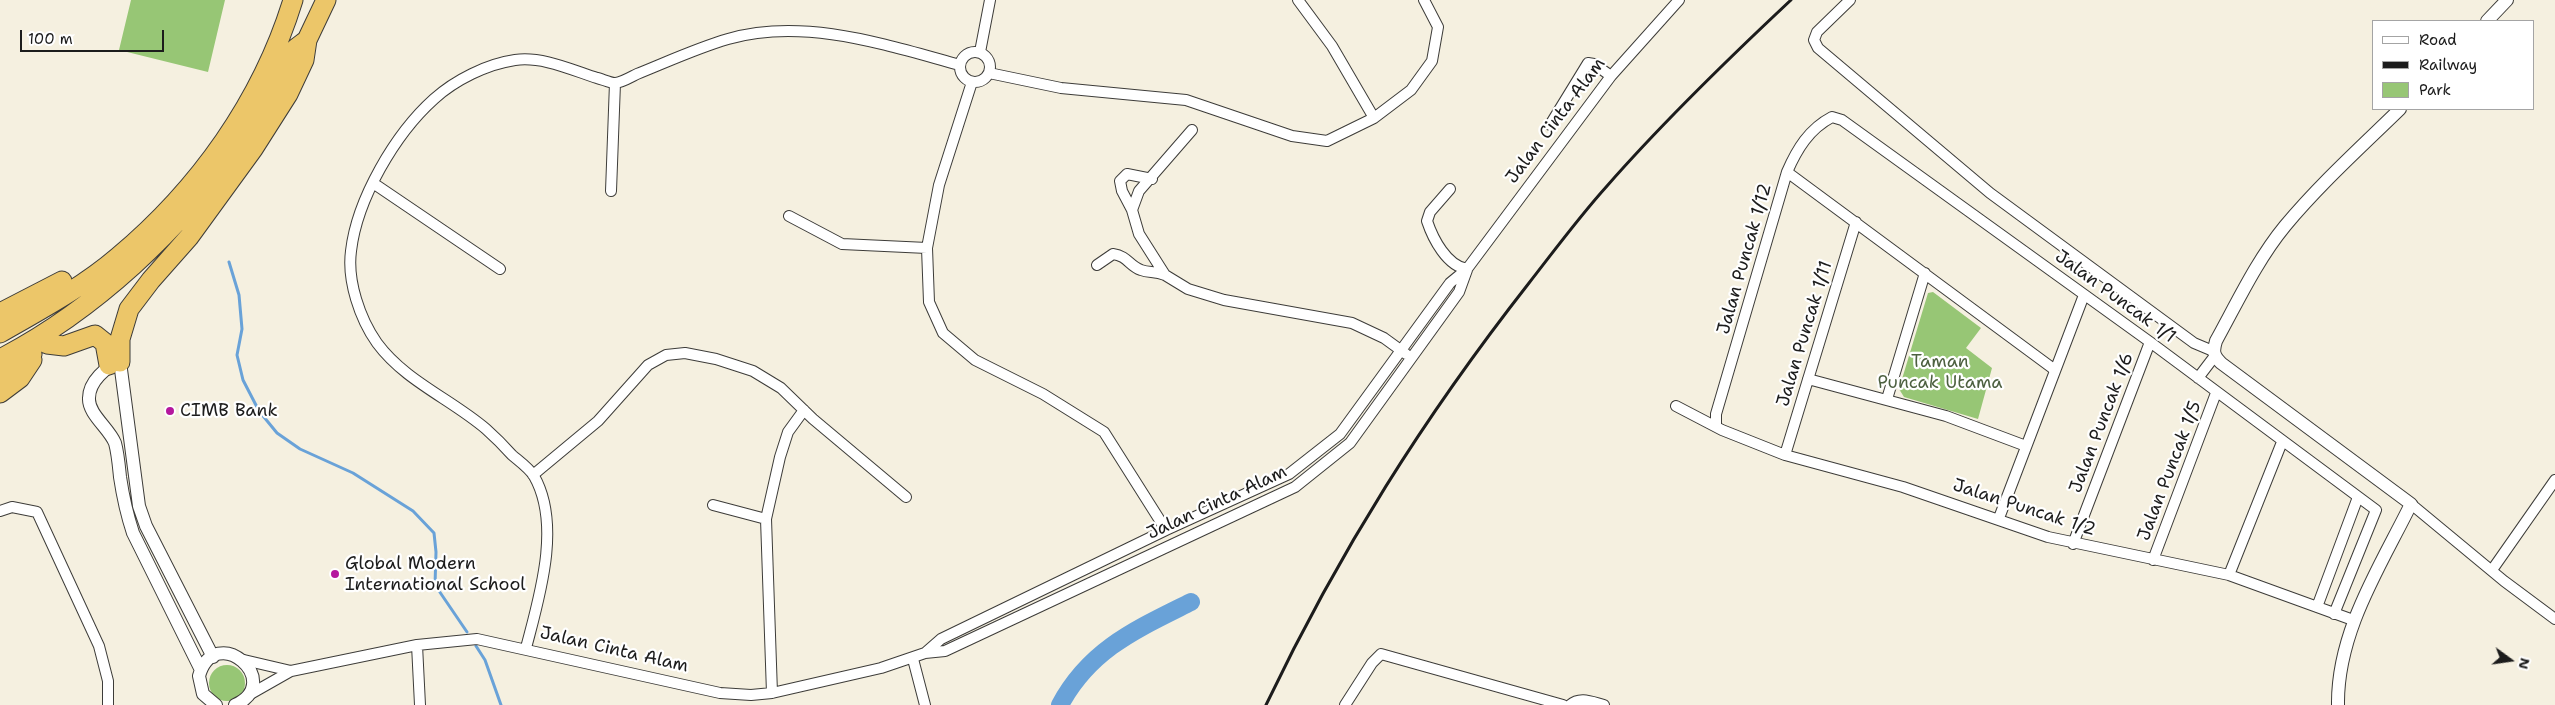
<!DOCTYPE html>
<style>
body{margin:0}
#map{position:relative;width:2555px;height:705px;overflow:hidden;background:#f5f0e0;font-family:"Shantell Sans",sans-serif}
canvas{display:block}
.legend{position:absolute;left:2372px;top:20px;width:162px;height:90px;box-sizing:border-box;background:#fff;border:1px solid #a4a4a4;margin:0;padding:6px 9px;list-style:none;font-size:15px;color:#1c1c1c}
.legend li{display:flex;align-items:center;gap:10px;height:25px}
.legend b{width:25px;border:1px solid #a4a4a4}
.north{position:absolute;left:2485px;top:635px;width:50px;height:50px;-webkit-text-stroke:4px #fff;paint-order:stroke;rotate:104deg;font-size:14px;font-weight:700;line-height:20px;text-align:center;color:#1c1c1c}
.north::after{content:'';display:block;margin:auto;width:18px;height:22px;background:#1c1c1c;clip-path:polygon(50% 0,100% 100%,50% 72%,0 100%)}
.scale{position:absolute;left:20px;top:30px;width:144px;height:22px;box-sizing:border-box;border:2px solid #1c1c1c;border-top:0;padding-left:6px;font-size:15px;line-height:18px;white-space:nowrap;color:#1c1c1c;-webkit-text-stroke:4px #fff;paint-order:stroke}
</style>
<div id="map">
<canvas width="2555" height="705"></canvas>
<ul class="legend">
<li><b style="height:6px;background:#fff"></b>Road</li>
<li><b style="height:6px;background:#1c1c1c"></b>Railway</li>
<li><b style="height:14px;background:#97c675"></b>Park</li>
</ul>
<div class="north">N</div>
<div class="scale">100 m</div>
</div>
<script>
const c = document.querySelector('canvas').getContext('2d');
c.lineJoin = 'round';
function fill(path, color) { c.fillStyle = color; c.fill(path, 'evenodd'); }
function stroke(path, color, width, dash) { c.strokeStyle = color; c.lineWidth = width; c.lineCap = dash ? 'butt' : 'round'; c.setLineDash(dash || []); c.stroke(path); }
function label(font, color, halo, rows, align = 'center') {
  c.font = font + ' "Shantell Sans",sans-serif'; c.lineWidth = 4.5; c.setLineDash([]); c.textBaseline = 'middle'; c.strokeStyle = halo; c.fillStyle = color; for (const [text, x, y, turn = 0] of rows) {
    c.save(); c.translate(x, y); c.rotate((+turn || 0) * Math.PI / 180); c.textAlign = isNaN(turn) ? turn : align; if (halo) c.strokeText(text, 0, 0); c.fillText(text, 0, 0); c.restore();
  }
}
fill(new Path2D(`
 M131,0H225L208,72L119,50Z
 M1933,292L1981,328L1966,348L1992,368L1978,419L1904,397L1899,389L1928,293Z
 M209 683a18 18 0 1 1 36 0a18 18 0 1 1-36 0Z`), '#97c675');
stroke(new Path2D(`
 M229,262L239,295L242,329L237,355L243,380L259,411L277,433L300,449L353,473L413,511L434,533L436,552L435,585L467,632
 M476,646L485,660L501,705`), '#69a2d8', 3);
stroke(new Path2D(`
 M1060,705C1090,649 1137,629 1191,602`), '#69a2d8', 18);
const minor = new Path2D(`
 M1298,0L1332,46L1374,118
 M1850,0L1817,32L1814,40L1818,48L1990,193L2194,343L2213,351
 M960 67a15 15 0 1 1 30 0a15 15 0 1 1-30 0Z
 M980,52L990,0
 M989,73L1061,88L1186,100L1292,136L1327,141L1374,118L1411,90L1432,61L1438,27L1424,0
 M972,82L939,185L927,248L929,302L943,333L975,360L1043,394L1104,432L1166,530
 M1550,125L1588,63L1594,64L1611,76
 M1192,130L1139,191L1132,210L1139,234L1165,275L1188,289L1224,300L1352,323L1384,338L1406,354
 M1787,172L2055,370
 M373,183L500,269
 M1450,189L1430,212L1427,221C1433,239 1447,266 1467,269
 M611,191L615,83
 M1132,210L1122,191L1120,181L1127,174L1152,179
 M789,216L842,244L927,248
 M1097,265L1113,254C1128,256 1129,266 1141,270C1149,273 1155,271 1165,275
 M2198,378L2214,357
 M1808,379L1946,416L2026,446
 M1887,399L1925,273
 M1676,406L1722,430L1785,455L1903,487L2048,537L2229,575L2353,620
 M1716,425V414L1787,172C1797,149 1809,129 1832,117L1842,120L2150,342L2376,510L2334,614
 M1785,455L1856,222
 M533,475L598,421L648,365L666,355L685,353L716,359L753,371L781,388L813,419L906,497
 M2411,504L2504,581L2555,619
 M713,505L766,519
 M0,511L12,507L37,512L99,646L108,681V705
 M1999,518L2084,295
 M2073,544L2150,342
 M2153,560L2216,393
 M2492,570L2555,480
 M2229,575L2282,442
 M2317,607L2358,497
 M417,645L420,705
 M526,648C539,598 562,525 534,476C529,468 519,461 512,455C504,446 495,437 486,429C451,399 405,381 377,343C360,319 347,281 351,251C357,199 395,134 434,99C455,80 487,64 515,60C542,56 572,70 597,78C602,79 610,83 615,83C621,83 631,77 637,74C667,62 697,48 728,39C804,17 886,45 960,65
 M925,653L945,651L1295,487L1350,443L1459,292L1467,270
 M913,659L925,705
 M244,660L291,671
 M772,693L766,519L780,457L788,432L804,410
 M247,696L291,671L417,645L477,639L720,693L751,695L772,693L881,668L925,653L941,639L1166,530L1289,474L1340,434L1450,283L1467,269L1611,76L1679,0
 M1345,705L1372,663L1381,654L1563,705
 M1570,705C1580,696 1592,702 1604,705`);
const tertiary = new Path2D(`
 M2487,21L2507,0
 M201,670L133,533C127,515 123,497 120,477C119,467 118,454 115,443C109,428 88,414 89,398C89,382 106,366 120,362L139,506L146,526L213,657
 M216,705L203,694L199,676C215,620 286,682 235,705
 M2338,705C2337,632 2380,567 2411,504L2221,363C2213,355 2213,351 2216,341C2237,303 2257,260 2285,226C2320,184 2361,147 2400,109`);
const motorway = new Path2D(`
 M0,313L62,281
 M0,333C40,310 83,287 118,257C199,189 262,101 293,0
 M47,344L64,346L95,335L105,343L109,365
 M0,359C95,310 179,230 241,144C253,127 264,107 274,88C279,78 283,64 290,54C294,49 302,44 307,40
 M120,362V339L129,309L151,280L189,237L253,149L288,94L304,60L307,40L326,0
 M0,376L32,354
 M0,393L20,378L32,360`);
stroke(minor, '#3d3c39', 12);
stroke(tertiary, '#3d3c39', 14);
stroke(motorway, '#3d3c39', 21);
stroke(minor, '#fff', 10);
stroke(tertiary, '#fff', 12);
stroke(motorway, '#ecc669', 19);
stroke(new Path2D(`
 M1266,705C1339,552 1424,417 1529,283C1554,251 1579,217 1607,186C1664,121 1728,59 1791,0`), '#1c1c1c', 3);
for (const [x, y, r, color] of [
 [170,411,5,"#b5179e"],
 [335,574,5,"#b5179e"]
]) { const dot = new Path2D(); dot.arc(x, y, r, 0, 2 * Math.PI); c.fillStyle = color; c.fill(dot); stroke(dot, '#fff', 2); }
label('18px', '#1c1c1c', '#fff', [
 ["Jalan Cinta Alam",1556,121,-53],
 ["Jalan Puncak 1/12",1745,259,-74],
 ["Jalan Puncak 1/1",2115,297,36],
 ["Jalan Puncak 1/11",1805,334,-73],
 ["Jalan Puncak 1/6",2102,423,-69],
 ["Jalan Puncak 1/5",2170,471,-69],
 ["Jalan Cinta Alam",1217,503,-25],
 ["Jalan Puncak 1/2",2024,508,18],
 ["Jalan Cinta Alam",614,650,13]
]);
label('18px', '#4d6040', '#fff', [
 ["Taman",1940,362],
 ["Puncak Utama",1940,383]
]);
label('18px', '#1c1c1c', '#fff', [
 ["CIMB Bank",180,411],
 ["Global Modern",345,564],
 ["International School",345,585]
], 'left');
</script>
